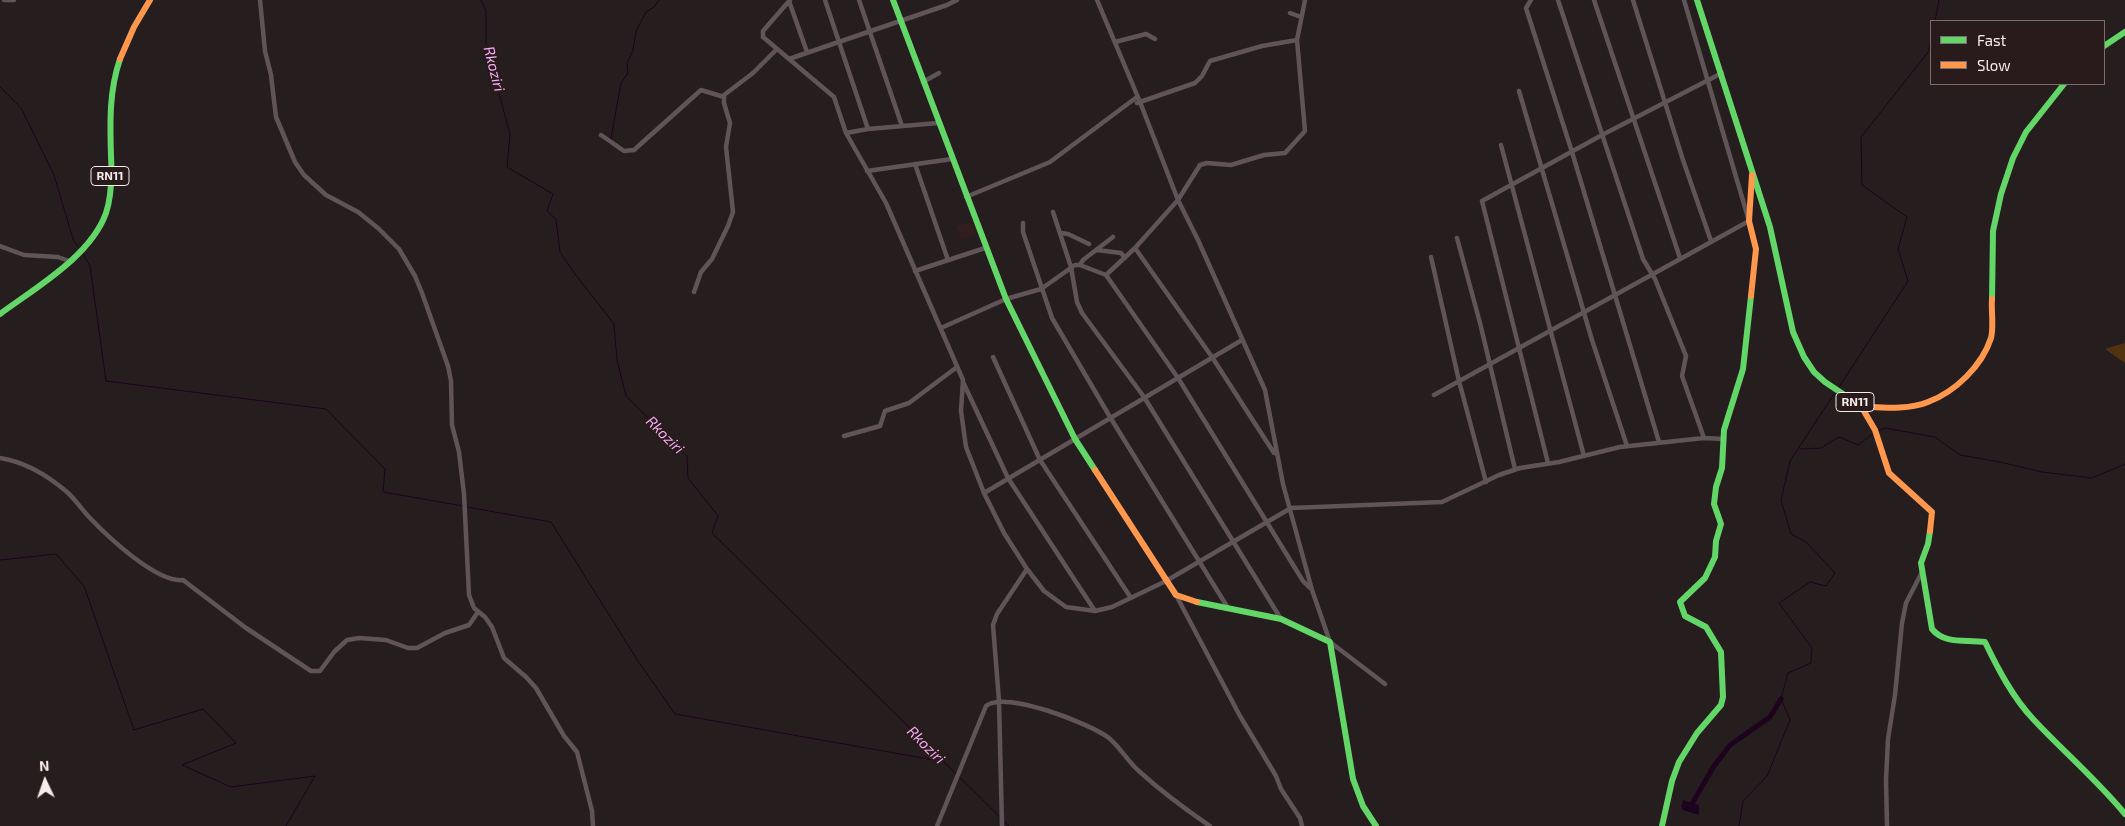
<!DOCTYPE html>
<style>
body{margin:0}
#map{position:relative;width:2125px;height:826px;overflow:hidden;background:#261e1e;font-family:"Exo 2",sans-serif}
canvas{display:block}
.legend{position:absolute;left:1930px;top:20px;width:175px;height:65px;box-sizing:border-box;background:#291a1b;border:1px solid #7b6e6f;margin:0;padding:6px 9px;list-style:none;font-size:15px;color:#f7ecec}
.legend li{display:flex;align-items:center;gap:10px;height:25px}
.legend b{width:25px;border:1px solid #7b6e6f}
.north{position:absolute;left:20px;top:756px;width:50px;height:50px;-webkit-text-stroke:4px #291a1b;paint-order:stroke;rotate:357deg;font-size:14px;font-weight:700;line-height:20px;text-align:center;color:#f7ecec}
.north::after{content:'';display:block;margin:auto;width:18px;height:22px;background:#f7ecec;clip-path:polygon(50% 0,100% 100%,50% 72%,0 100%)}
</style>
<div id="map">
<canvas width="2125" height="826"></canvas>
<ul class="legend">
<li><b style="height:6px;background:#63d668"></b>Fast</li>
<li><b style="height:6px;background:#ff974d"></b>Slow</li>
</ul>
<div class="north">N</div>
</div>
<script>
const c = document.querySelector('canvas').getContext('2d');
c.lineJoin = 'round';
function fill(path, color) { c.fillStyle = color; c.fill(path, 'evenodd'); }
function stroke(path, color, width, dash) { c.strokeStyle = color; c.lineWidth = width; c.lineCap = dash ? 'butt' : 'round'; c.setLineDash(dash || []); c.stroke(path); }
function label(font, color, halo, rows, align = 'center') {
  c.font = font + ' "Exo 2",sans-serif'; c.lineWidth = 5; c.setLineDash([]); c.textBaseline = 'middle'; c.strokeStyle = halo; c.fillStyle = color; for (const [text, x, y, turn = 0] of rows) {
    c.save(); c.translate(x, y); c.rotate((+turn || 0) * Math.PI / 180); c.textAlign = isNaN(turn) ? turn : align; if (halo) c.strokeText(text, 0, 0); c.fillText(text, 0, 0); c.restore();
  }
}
fill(new Path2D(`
 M971,222L976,234L961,239L957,226Z`), '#321e1f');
fill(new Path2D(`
 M2125,343V363L2105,349Z`), '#51330f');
fill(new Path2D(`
 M1683,800L1699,805V815L1683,810L1681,806Z`), '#1d031e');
stroke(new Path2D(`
 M481,0L486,11V46L510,134L507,167L553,194L547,211L556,219L560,252L575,274L614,324L617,360L626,396L687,456L688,478L718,516L712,533L1000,817
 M1935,21L1939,0
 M0,87L21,108L54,175L73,239L78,247
 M611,139L621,83L628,73L627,63L633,50L636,31L646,12L654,7L659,0
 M83,254L90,266L106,381L326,409L385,469L383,492L463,506
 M1839,387L1908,281L1898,249L1907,217L1862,185L1861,137L1929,51L1931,38
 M1878,431L1885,428L1935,437L1960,455L2000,462L2042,472L2092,478L2125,464
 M1800,449L1821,448L1839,437L1858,445L1874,433
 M467,507L551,522L638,661L675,714L945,762
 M0,560L56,554L84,586L134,730L203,709L236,743L182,765L231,787L315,776L286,826
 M1004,822L1009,826
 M1739,826L1743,801L1767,776L1790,720L1781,699L1788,673L1811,663L1812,648L1779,603L1810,582L1826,586L1835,573L1806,542L1791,534L1781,500L1790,461L1834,394`), '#1d031e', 1);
stroke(new Path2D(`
 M1693,802L1714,766L1730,745L1770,717L1781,699`), '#1d031e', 5);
stroke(new Path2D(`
 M4,0H14
 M260,0L265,51L271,75L276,117L295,162L304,175L326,195L358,212L378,228L399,249L415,276L422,293L448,366L451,381L452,425L459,452L464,494L469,595L474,608L485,617L492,627L504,658L526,677L536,688L564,736L577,752L592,811L593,826
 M790,0L763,31V37L834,97L846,133L886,203L963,380L961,411L966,447L984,493L1004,533L1027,569L1044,591L1066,607L1095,611L1112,607L1166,581L1291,508L1442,502L1499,475L1520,468L1559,462L1620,447L1704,438L1724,439
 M825,0L868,129
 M859,0L902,126
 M1097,0L1140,102L1178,200L1198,240L1265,390L1283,484L1312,590L1330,642L1385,684
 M1531,0L1526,8L1572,152L1659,442
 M1558,0L1643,259L1655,279L1686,356L1682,376L1704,438
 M1594,0L1680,258
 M1633,0L1683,160L1711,241
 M789,1L807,52
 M1290,13L1301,17
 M1115,42L1146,34L1155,39
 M789,59L947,5L957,0
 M923,82L939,73
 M1519,91L1592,340L1627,446
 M1137,103L1195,83L1202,76L1210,61L1262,46L1297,40
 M846,133L868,129L938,123
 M601,135L624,151L634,150L701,90L724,97
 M1501,145L1584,456
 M915,164L948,260
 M867,171L952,159
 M966,197L1050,162L1137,97
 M1053,212L1071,267L1077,302L1082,313L1144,397L1281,619
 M1023,223V232L1052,318L1110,417L1228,608
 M1061,233L1068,234L1089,244
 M1457,238L1480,323L1515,469
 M0,246L24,255L58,257L69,261
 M1135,248L1212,357L1274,453
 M1097,250L1121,253L1125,258
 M1431,257L1459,381L1486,482
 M1080,265L1083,260L1113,237
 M915,271L985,248
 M1106,275L1135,248L1178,200L1200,165L1207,163L1231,165L1264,155L1285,153L1305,131L1297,40L1305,0
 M694,292L701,272L712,259L728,226L733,212L726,147L730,123L724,103V95L753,73L777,49
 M941,328L1006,299L1041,289L1075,265H1080L1106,275L1178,378L1303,581L1310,588
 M993,357L1040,460L1131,598
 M963,382L1008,478L1095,611
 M1434,395L1749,221L1684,0
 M844,436L880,426L885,411L909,403L957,367
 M0,458C26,462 47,475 67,492C76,500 82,510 90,518C108,537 157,583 183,580L246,628L311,671H320L334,652L347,640L359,638L386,640L408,648H417L445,633L469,625L478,612
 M1548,463L1482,201L1602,135L1722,73
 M984,493L1242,340
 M1176,595L1240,716L1276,776L1281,789L1300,818L1302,826
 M937,826L986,706C1005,690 1091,724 1109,738C1120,747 1128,762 1140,772C1162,792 1185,809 1210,826
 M1002,826L999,701L993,625L997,614L1027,569
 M1887,826L1886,780L1888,739L1895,695L1902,623L1906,603L1922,572`), '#605459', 4.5);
stroke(new Path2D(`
 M893,0L1006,299L1075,439L1095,470
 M1697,0L1770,227L1793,332L1804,357L1814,372L1825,382L1861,406L1871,407
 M2104,46L2125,32
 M1992,299L1993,231L2001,194L2013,158L2026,132L2064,84
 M0,314C35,288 91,256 106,213C112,195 112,175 111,156C110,123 109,91 120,59
 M1930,531L1928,544L1921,563L1932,629C1945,645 1966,639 1985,642C1998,669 2013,698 2034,720C2064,752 2097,780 2125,814
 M1197,602L1281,619L1330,642L1353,779L1363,806L1376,826
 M1662,826L1672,781L1679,762L1697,733L1721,705L1723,697L1721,652L1706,627L1685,616L1680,602L1705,578L1715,557L1716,541L1721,524L1714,504L1716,487L1722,468L1724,430L1743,369L1751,296`), '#63d668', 6);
stroke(new Path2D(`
 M120,59L134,27L150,0
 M1751,296L1756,249L1749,221L1752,175
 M1861,406L1875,430L1889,473L1932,512L1930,531
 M1871,407C1889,408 1911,409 1928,402C1955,392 1982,366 1991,338C1994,327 1991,311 1992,299
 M1095,470L1176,595L1197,602`), '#ff974d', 6);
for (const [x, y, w] of [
 [110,176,38],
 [1855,402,38]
]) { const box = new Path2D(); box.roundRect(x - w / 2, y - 9.5, w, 19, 4); c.fillStyle = '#291a1b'; c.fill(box); stroke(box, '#f7ecec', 1); }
label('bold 12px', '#f7ecec', null, [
 ["RN11",110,176],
 ["RN11",1855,402]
]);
label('italic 15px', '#f3adf5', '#291a1b', [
 ["Rkoziri",494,69,76],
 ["Rkoziri",665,435,45],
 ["Rkoziri",926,745,45]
]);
</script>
